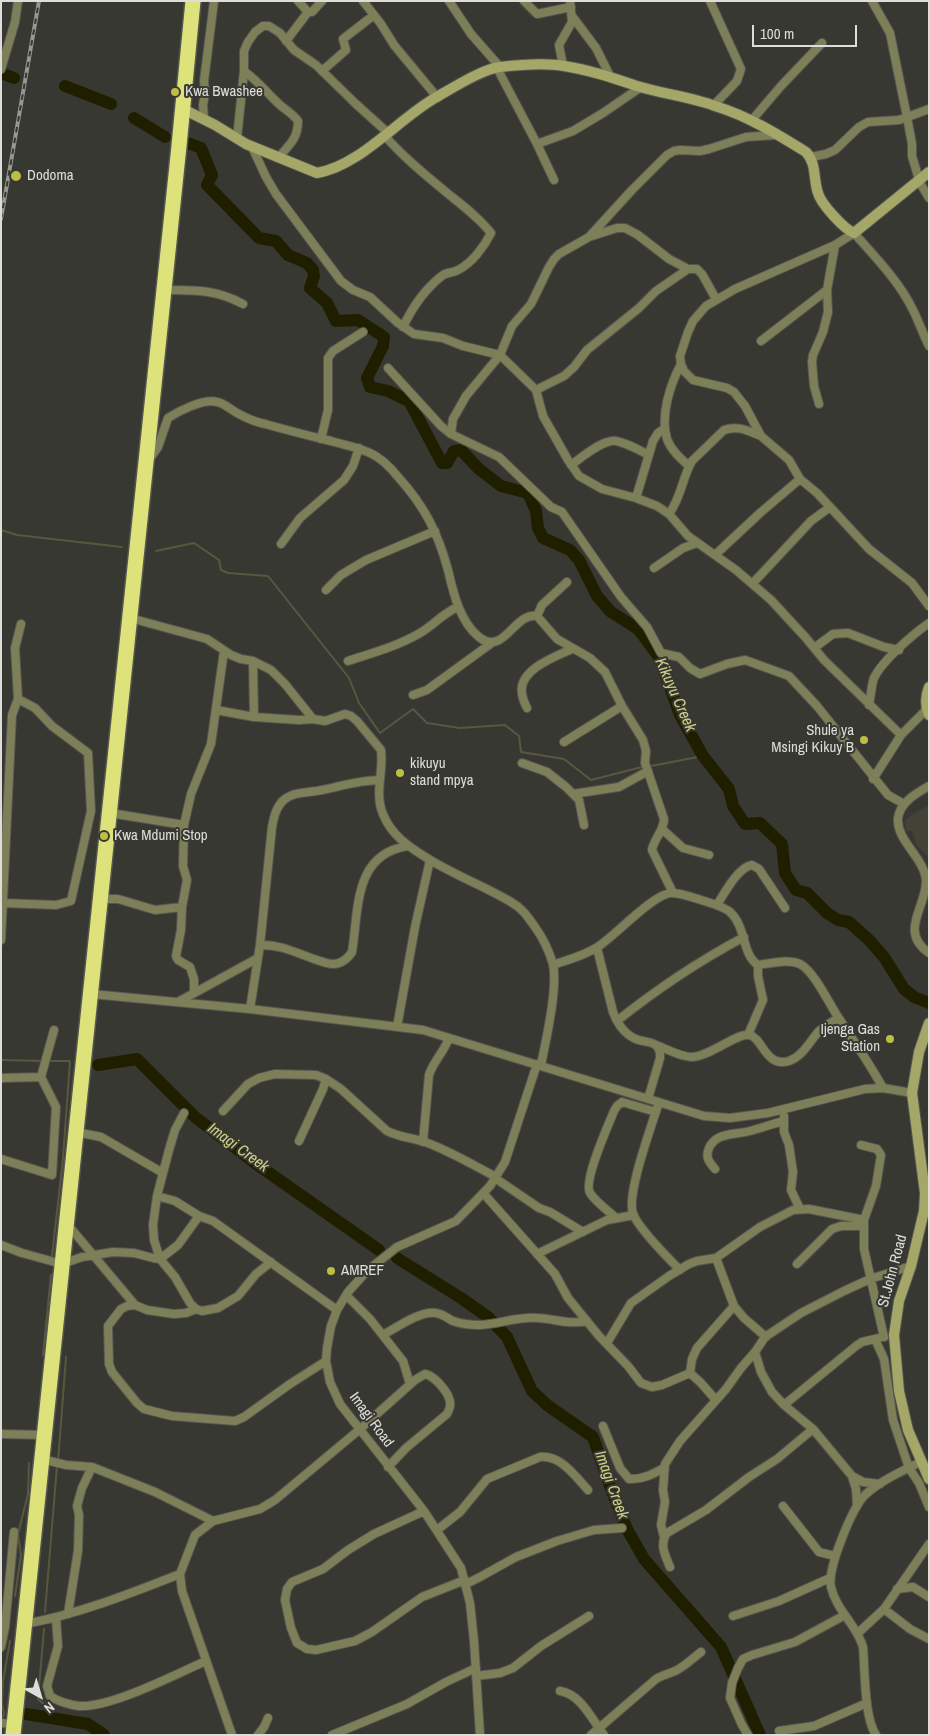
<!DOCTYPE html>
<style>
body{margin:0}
#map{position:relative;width:930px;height:1736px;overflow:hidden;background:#383832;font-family:"Archivo Narrow",sans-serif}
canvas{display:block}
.frame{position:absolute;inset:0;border:2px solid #ddddda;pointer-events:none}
.north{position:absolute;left:15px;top:1671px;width:50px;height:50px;-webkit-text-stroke:4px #383832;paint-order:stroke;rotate:141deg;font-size:14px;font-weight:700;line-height:20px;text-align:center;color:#ddddda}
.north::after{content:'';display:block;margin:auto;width:18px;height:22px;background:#ddddda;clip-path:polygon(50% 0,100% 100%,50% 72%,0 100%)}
.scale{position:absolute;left:752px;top:25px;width:105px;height:22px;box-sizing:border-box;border:2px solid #ddddda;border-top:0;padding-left:6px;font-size:15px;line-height:18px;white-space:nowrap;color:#ddddda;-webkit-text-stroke:4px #383832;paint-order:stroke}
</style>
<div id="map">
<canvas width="930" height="1736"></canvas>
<div class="frame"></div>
<div class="north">N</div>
<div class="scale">100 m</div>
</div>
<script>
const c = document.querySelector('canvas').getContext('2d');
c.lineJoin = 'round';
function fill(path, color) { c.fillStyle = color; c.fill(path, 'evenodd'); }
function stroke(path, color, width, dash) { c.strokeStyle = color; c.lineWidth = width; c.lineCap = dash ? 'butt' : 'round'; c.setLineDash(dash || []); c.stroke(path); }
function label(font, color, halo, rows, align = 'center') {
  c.font = font + ' "Archivo Narrow",sans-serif'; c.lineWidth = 4; c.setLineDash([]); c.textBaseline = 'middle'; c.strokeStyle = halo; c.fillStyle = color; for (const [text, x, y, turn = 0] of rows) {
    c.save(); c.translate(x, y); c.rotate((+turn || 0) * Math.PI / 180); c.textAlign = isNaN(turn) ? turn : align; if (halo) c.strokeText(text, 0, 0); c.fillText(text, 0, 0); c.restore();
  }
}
fill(new Path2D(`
 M929,805V858L917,845L912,831H906L905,821L913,814Z`), '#424336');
stroke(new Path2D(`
 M1,530L17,535L122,547
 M156,551L194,543L219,560L221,570L228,573L268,576L349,678L359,703L380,733L413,709L427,723L460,728L505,725L519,736L521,752L564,759L591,780L642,767
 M651,766L703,756
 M1,1060L44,1061
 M49,1061H70L63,1158L52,1256
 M43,1355L51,1275
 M58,1462L66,1357
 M15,1596L21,1555L18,1534L28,1494L29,1463
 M45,1612L57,1466
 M44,1629L38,1699L54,1713L53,1718
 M2,1718L4,1714L2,1703L3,1681L10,1641`), '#585841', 2);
stroke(new Path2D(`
 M1,73L14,78
 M65,86L111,104
 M134,118L165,137
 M188,143L201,148L212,175L207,185L259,238L276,241L288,255L307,263L313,270L314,276L310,288L327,303L336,321L358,320L384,337L383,346L367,378L370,387L388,391L409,401L442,463H447L454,451L461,450L479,469L501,486L528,493L536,511L538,528L543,538L570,550L579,560L597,596L611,612L638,629L659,657L680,715L703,756L729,789L733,806L745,824L760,823L782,844L785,873L796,890L807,893L827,913L838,920L849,922L869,940L884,957L904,989L914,997L929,1003
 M98,1065L137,1059L195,1117L255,1163L379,1250
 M397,1258L461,1298L488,1317L507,1337L532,1391L547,1405L593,1437L610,1486L627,1529L644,1559L721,1647L760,1735
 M26,1714L88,1724L104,1735`), '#1f1f00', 12);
const street = new Path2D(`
 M298,1L308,12H312L322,1
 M363,1L381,24L394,45L437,97
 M449,1L471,34L500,67
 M524,1L537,14L571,7
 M710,1L741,69L737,81L714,105
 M872,1L890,33L907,117L912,144V156L920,183L929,198
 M572,16L596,48L610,76
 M286,41L308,12
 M563,66L559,45L572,22L570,1
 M497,68L537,144L573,131L603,113L641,87
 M1,69L15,22L18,1
 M244,71C258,81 268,94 280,105C287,111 293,114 298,121C298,139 289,145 278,158
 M322,71L346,50L343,39L374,15
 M204,120L203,105L205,93L204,81L214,1
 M752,120L781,86L822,43
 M384,135C404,158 428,177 452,197C466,208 480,219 491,233C484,247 472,263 458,270C453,273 448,272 443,275C426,288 412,308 403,327
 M237,138L244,71V51L248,42L255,32L263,26H269L280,33L294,50L316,65L356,104L387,132
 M537,144L554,180
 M252,147L266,177L276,194L341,281L353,290L370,297L398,323L414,334L443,338L463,346L500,355L536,390L543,416L568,460L579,476L602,489L636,498L657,506L669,514L688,536L736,570L771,600L806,638L824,660L901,735
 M811,157L826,154L835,150L859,127L868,122L899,120L929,109
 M592,236L617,228H625L638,235L669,259L688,269
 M164,290C194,290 216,289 243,304
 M761,341L827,290
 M929,346C923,334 919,322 913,310C899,281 875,257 854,233L835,245L735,289L706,306L693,321L688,332L680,356L681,364L684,371L693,380L727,388L734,392L745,406L761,436L789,460L800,479L817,493L869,549L912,583L929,606
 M681,364C670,385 660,416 667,439C671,450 680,458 689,466
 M388,368L441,426L451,434L499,457L551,507L562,512L621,597L647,627L661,653L679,657L690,668L700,674L727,664L745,660L789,676L817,706L888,795L904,804
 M536,390L564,376L574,367L587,350L639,308L656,291L688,269H697L702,274L716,299
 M819,404L814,386L812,362L813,355L823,332L828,312L827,290L835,245
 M451,434L453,419L466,396L500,355L512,326L531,304L549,267L554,259L559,254L589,237L632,190L667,155L674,151L680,150L700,151L709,149L746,137L776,135
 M321,439L328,410V358L333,351L363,332
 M149,460L158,447L168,418C179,411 204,398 217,402C224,403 230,409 237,413C246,418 255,422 265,424C287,430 309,436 331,441C344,445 358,447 370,453C382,458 391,468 399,478C425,507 438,533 448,570C453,592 460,622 479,637C504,657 514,612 537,616L557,639L590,658L605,672L622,706L643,740L646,751L645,763L664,819C664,831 654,838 652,850L673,893
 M571,465C581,458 603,439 616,441C627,443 639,450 649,455
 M636,498L653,441L658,433L665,428
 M669,514C682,496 682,478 692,461L724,430C738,425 748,431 761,436
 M281,544L300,518L344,480L353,466L359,448
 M715,555L760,513L800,479
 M654,568L683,548L697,543
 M753,583L811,521L830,507
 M326,590L341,575L366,560L435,531
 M537,616L542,605L567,582
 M130,618L207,639L231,655L241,659L253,661L271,670L285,684L313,719
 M814,648L833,634L848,633L884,647L899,650
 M253,661L254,717
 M348,661C372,653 398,646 420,633C434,625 443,613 458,607
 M413,695L427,690L493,642
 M18,699L15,648L21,624
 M869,705C871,697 871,686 874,678C882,661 913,634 929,623
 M527,708C525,704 522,698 522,693C518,670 556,656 572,649
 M216,710L254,717L299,720L313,719L325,721L345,714L351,716L357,721L381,750C384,771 374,793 383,814C391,835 409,847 427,858C454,875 484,886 511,902C522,908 528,917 535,927C543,938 549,951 553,964C558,988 546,1040 541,1065
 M564,742L622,706
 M522,763L547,772L566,787L579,800L584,825
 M873,779L901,735L927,709
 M929,786C917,793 900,802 898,818C896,841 924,857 926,880C927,907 898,931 929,953
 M573,794L619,787L648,771
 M110,813L184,825
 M662,829L683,848L709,855
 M101,899H118L155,910L182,907
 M717,905C724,894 738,867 752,865L759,869L785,908
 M1,940L12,715L18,699L35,708L52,726L88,753L91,811L71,901L56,905L3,903
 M260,945C279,944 297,953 314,959C320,961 327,964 333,964C342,964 348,958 352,952C359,910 353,854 408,846
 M597,948L613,1012C616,1021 623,1032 632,1037C643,1045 661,1037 660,1058L648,1099
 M553,965C567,960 583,956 596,948C613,938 655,892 672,893C681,893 690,897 698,899C709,903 721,905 730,912C746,926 742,955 758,965C771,963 788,959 800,964C815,972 830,1006 840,1020C855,1043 870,1064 883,1088
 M194,993V979L190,967L178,960L176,956L181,930L182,907L187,880L183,866L184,825L191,794L211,744L224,651
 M91,994L250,1009L423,1030L704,1116L730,1118L768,1113L865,1089L883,1088L912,1093
 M178,1002L258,958
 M250,1009L260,945L272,827C274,817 276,806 285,799C295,791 310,793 322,790C342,786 360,780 380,780
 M617,1021C657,989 699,961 744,937
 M397,1027L415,927L430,860
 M748,1035L763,1000L758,976V965
 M656,1045C667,1049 680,1057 692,1057C709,1057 738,1032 750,1035C763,1039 766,1068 789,1061C803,1056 810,1041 819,1031C825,1026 832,1022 838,1018
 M1,1078L41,1077
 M659,1102C652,1125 626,1194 633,1214C639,1228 668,1258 680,1270
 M223,1111L248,1084L259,1078L275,1074L316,1075L326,1079L341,1089L387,1131C399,1137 412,1138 425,1142C450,1151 473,1165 496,1177
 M184,1113L175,1130L169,1150L157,1196L153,1225L154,1240L160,1259L175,1277L190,1303L196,1309L202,1311L218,1308L238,1296L256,1274L271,1262
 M784,1116V1132L789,1145L793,1172L791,1190L800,1209
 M76,1132L101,1137L163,1173
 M299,1141L323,1089L326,1079
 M423,1142L429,1075C433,1062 444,1052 449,1038
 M861,1145L877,1149L881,1155L876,1186L864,1220V1249L884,1337
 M1,1159L52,1175L56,1107L41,1077L54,1030
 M715,1169C709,1162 705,1157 709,1148C716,1132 735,1135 750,1131C761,1128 772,1124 784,1121
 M495,1178L539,1208L550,1212L583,1232
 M484,1194L555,1274L568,1298L599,1336L628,1366L641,1383L652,1387L662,1385L690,1373L701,1383L716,1400
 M157,1196L175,1201L199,1216L213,1221L337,1310
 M615,1217C607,1210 596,1202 590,1193C583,1181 608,1126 614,1111L617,1106L622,1102L656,1112
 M68,1225L135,1305
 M1,1245L22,1253L62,1264L82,1257L113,1252L134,1253L153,1258L160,1259L178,1245L199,1216
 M537,1254L607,1220L634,1215
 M716,1258L734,1306L744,1318L766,1337
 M797,1264L832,1229L841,1226H864
 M346,1295L370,1319L403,1361L410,1384
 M196,1309L186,1313L174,1314L147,1310L135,1305L127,1306L121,1309L108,1326L109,1364L112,1372L137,1403L144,1409L172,1416L235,1421L244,1417L290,1384L326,1361
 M383,1335C396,1328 421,1310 436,1313C443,1314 447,1318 453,1321C461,1324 472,1325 480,1325C500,1324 518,1316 538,1318C556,1319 569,1325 587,1321
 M875,1339L884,1359L893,1420L909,1468L919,1483L929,1507
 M607,1343L631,1303L669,1276L689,1264L697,1261L716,1258L760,1227L793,1210L809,1209L864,1220
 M755,1352L761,1372L772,1392L784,1405L813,1429L852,1476L856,1489L857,1506
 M690,1373L692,1359L697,1348L734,1306
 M784,1405L856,1346L862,1342L879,1338
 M603,1426L620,1468L629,1479C642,1480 653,1474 664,1468
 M1,1434L44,1435
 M42,1459L66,1465L92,1467L155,1492L213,1521
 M852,1476L863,1482L880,1484
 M783,1506L819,1552L835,1556
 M424,1511L374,1534L348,1550L323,1569L292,1582L287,1589L285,1600L291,1628L297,1643L307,1649L316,1650L355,1641L372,1632L422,1597L465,1580
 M437,1530L460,1512L487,1479L540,1457C561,1455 575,1476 588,1490
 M664,1537L661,1525L665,1502L663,1490L665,1464L680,1441L726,1389L741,1368L755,1352L765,1337L801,1313L844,1291L870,1279L911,1266
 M670,1567C665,1555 659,1544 667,1533L706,1510L749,1477L777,1459L813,1429
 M466,1584L480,1577L516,1557L557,1541L594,1530L622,1528
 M897,1589L913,1587L929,1597
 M884,1609L910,1629L929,1639
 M68,1614L78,1551L79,1515L77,1506L82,1488L92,1467
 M733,1616L779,1601L830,1578
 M56,1618L58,1646L47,1686L50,1696C57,1701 70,1705 79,1706C111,1708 176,1674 206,1661
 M25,1624C79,1614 129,1594 180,1574
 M858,1633L884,1609L929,1544
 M1,1647L5,1627L14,1532
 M476,1676L500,1673L513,1668L541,1646L589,1616
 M560,1691C581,1694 592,1720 604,1735
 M1,1723L14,1724
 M779,1731L814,1726L867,1703
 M232,1735L182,1591L180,1574L195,1535L213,1521L260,1509L275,1500L359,1430L415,1380L425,1374C435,1376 452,1395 450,1406C450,1408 448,1412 447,1414L406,1448L388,1467
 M258,1735L264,1727L268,1718
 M332,1735L407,1704L446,1682L476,1668
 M480,1735L474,1641L470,1603L461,1568L424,1511L340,1404L330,1382L326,1361L327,1348L331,1326L337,1310L348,1292L367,1271L397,1247L456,1221L490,1186L505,1162L537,1064
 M591,1735L656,1679C662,1675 668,1674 675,1671C684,1667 693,1658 701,1652
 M748,1735L742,1725L730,1698L732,1683L738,1668L743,1659L752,1655L795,1642L845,1615
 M876,1735C864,1718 865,1669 863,1647C857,1625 836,1610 831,1587C827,1569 852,1508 865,1495C880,1481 902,1471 921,1462`);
const secondary = new Path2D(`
 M183,109L215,125L246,144L317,173C361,165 397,120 435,98C451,89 482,69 500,67C518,65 547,63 564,66C590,70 613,78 637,86C663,94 690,97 715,106C748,116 777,134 806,152C817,164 813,179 818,193C821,204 844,229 854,233L929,172
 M929,687C925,697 925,706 929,715
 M929,1023L919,1052L912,1093L925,1193L924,1211L911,1266L899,1301L894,1335L899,1391L908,1430L929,1479`);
const highway = new Path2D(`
 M13,1735L179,146L193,1`);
stroke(street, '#565650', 10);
stroke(secondary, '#565650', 12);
stroke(highway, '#565650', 18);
stroke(street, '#7d7f58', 8);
stroke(secondary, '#a4a767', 10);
stroke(highway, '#dde27a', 15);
const rail = new Path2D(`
 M1,219L39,1`);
stroke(rail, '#979793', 4);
stroke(rail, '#383832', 2, [5.5]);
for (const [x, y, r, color] of [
 [175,92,5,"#bcbf44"],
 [16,176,6,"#bcbf44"],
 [864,740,5,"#bcbf44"],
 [400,773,5,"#bcbf44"],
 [104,836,5,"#bcbf44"],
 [890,1039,5,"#bcbf44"],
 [331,1271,5,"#bcbf44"]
]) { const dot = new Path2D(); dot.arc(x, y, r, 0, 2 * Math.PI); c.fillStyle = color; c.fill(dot); stroke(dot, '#383832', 2); }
label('15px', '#ddddda', '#383832', [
 ["Kwa Bwashee",185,92],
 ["Dodoma",27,176],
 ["Shule ya",854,731,"right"],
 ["Msingi Kikuy B",854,748,"right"],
 ["kikuyu",410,764],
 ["stand mpya",410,781],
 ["Kwa Mdumi Stop",114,836],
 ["Ijenga Gas",880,1030,"right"],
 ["Station",880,1047,"right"],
 ["AMREF",341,1271]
], 'left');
label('15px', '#ddddda', '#383832', [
 ["St.John Road",893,1271,-75],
 ["Imagi Road",371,1420,54]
]);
label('italic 16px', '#ccd085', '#383832', [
 ["Kikuyu Creek",675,695,66],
 ["Imagi Creek",238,1148,36],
 ["Imagi Creek",611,1485,70]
]);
</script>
